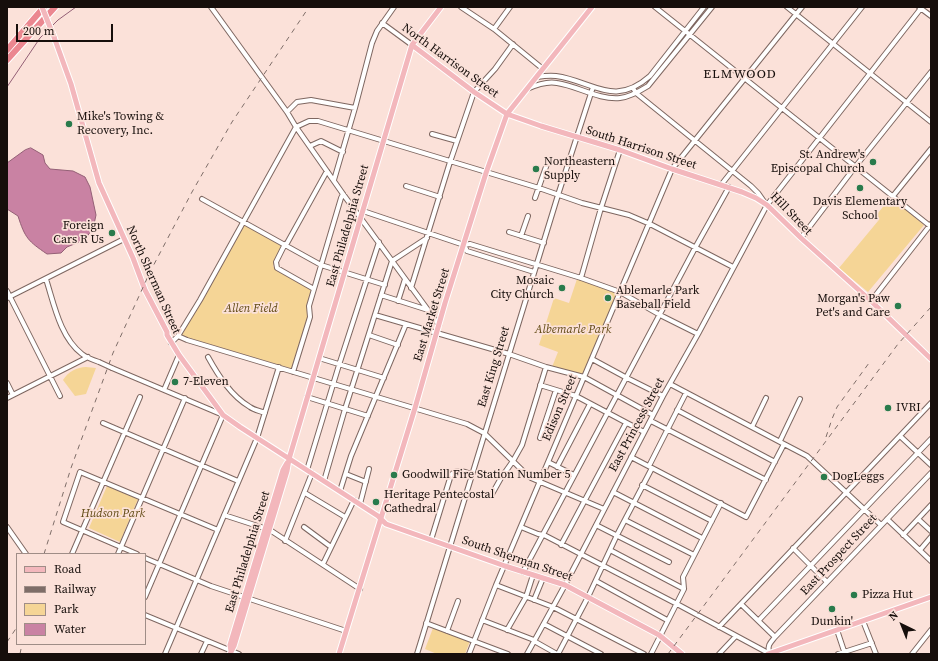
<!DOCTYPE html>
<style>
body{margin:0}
#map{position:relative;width:938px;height:661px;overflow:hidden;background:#fbe1d9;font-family:"Source Serif 4",serif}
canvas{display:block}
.frame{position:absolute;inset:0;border:8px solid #160e0b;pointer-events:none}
.legend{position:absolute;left:16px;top:553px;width:130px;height:92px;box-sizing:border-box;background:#fbe1d9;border:1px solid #9f8d87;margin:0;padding:5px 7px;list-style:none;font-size:12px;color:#160e0b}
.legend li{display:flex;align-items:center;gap:8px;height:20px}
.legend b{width:20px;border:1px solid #9f8d87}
.north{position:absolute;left:882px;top:605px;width:40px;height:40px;-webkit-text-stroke:3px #fbe1d9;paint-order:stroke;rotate:317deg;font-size:11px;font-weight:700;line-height:16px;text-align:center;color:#160e0b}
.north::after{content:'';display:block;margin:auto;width:14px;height:18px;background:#160e0b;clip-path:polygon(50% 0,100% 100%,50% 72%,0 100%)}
.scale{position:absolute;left:16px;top:24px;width:97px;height:18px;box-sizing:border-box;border:2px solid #160e0b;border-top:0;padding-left:5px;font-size:12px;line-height:14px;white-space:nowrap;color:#160e0b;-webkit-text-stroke:3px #fbe1d9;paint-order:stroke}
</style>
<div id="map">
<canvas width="938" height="661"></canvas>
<div class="frame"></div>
<ul class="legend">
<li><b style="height:5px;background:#f3b7bc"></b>Road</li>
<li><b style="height:5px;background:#7e6d68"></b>Railway</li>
<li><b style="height:11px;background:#f5d596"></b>Park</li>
<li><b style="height:11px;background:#c982a3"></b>Water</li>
</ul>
<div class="north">N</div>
<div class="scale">200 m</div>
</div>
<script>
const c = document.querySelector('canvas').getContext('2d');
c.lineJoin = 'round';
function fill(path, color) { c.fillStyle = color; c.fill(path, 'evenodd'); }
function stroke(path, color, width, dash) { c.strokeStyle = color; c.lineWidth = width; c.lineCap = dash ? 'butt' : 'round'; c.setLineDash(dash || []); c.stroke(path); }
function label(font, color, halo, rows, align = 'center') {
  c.font = font + ' "Source Serif 4",serif'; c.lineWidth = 3.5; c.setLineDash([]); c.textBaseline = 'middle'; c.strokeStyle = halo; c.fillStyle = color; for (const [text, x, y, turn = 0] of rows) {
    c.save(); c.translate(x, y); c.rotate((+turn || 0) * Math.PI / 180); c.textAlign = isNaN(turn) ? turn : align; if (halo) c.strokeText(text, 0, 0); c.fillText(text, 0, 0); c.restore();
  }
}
fill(new Path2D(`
 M896,201L924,225L868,292L839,268L878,221L874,218L886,203L890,207Z
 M243,224L283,246L273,266L275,269L311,290L307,305L308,317L293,369L184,337L182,335Z
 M577,279L618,293L583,376L552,367L558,352L539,345L554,298L569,303Z
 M86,367L96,368L86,394L75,396L63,380C68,372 77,367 86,367Z
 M107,486L138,499L120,542L89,528Z
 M433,628L470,641L465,654H437L425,649Z`), '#f5d596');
const water = new Path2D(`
 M31,148L43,155L45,163L50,169L73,171L85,177L90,187L96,215L93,229L84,240L67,247L61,253L47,254C28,241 25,238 18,216L7,209V163L25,150Z`);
fill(water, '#c982a3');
stroke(water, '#935f75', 1);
stroke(new Path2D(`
 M52,26L58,20L76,7
 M7,87L40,38L48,30`), '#935f75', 1);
const minor = new Path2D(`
 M211,7L287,112L296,127L343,194L439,325
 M461,7L494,29L543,69
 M655,7L930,226
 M787,7L931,122
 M919,7L931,16
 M382,23L412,45
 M494,29L510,7
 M537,77C543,76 549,75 556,76C593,81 614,108 650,76L704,7
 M633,88L636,93L751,186L758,193L765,203
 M527,89C536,85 547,81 557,83C578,86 598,100 620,98C630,97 640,91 648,86L712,7
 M287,112L297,102L311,100L355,108
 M296,127L309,121H318L539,188L582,203L629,215L650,224L733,267
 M432,134L457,141
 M310,146L321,141L343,152
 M334,180L355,108L372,43L377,31L394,7
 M721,185L862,7
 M406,186L440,197
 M893,196L931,149
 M535,198L547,164
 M202,199L321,265L385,285
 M363,211L464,245
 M509,232L544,243
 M521,236L528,216
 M801,238L855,167L931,72
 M285,244L276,262L277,268L314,289
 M286,245L327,171
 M464,245L470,244L581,278L620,292L660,315L698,334
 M464,245L467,251L534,272
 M581,278L601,208L620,150
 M46,279C54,304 60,337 82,354C87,358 93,360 99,362
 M411,288L450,162L474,92L495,69L513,44
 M7,291L60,396
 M381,295L428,310
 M7,298L124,239
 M398,301L405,279
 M871,301L931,224
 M375,315L509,354L546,367L584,377L653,415
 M369,335L398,345
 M178,336L187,340L467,424L484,433L524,472L531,478L604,509
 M171,343L178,336L200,300L296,127
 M208,357C218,375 231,396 250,407C254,410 260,411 265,413
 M319,358L384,378
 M592,359L627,378L663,396
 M112,368L223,415L145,597
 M293,372L310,317L309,306L341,198L343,194
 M7,383L13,395
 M670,384L784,444L807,456L881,525
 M540,385L576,396L644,432
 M164,390L179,355
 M307,397L368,416
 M7,398L88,357
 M677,410L775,462
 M651,421L766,480
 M103,423L238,481
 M752,427L766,398
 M900,436L931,465
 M540,438L556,390
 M780,441L800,399
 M631,457L746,517L784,444
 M548,462L574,475
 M649,466L686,393
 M557,467L590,404
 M307,470L339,365L379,242
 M346,474L366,482
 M324,481L345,409L392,261L427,238
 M642,485L712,521
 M340,491L351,456L406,324
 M613,492L702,538
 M305,493L345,517
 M492,494L501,478L513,461L522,445L546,367
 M360,504L369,469
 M224,515L270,530L360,589
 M887,519L931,561
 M918,519L931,531
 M625,520L694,555
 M596,525L669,562
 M7,527L26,554
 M304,527L331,547
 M521,527L538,534L544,535L677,604L770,654
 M903,535L931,505
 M431,540L451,475C457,468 464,472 472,474
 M285,541L312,473
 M561,545L626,423
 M793,548L827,582
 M610,550L684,589
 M920,550L931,537
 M72,554L140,397
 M118,554L185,398
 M137,554L63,522L80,472L218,530
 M145,558L211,586L346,631
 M323,564L354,500
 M523,572L695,248L729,187
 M596,581L667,620
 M496,585L553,607L644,654
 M534,600L543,578
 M741,604L775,637
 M145,615L239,654
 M482,620L534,640
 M759,620L931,439
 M863,621L876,654
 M426,623L508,654
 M544,624L601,654
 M719,627L931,403
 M507,630L526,597L533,575
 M837,630L845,654
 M447,631L458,601
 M534,641L557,654
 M769,652C767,645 771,642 775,637L931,473
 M165,654L257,438L279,367
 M201,654L207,641
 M417,654L558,195L593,87
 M469,654L496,585L672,169L802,7
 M527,654L565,585L663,396L698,334L767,205L922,7
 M558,654L588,597L617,535L652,468
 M651,654L684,589L683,577L721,503
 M719,654L736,636
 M838,654L872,643
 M912,654L931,630`);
const major = new Path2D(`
 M54,37L71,84L99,183L133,258L145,290L167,332V335L179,355L223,415L240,427L378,516L386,524L505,566L565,585L659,635L682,654
 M412,45L474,92L507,114L541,126L620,150L672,169L742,192L756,198L767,205L801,238L871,301L931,359
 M231,651L230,645L283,470L287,463
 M230,654L234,646L287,471L289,459L412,45L441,7
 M339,654L415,408L445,303L486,173L507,114L592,7
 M768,654L931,597`);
const highway = new Path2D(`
 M7,50L44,7
 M7,60L55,7`);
stroke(minor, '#7e6761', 6);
stroke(major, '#fff', 7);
stroke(highway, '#fff', 8);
stroke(minor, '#fff', 4);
stroke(major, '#f3b7bc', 5);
stroke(highway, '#eb8790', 6);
stroke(new Path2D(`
 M826,437L832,419L837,407L869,363
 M44,554L71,468L113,353L150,272L192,192L232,122L309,7
 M7,642L17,627
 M20,654L22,644
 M668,654L898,344L931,307`), '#7e6d68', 1, [5, 5]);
const minorBridge = new Path2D(`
 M99,362L112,368`);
const majorBridge = new Path2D(`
 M42,7L54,37`);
stroke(minorBridge, '#7e6761', 6, []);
stroke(majorBridge, '#fff', 7, []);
stroke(minorBridge, '#fff', 4);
stroke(majorBridge, '#f3b7bc', 5);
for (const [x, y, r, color] of [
 [69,124,4,"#297b4c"],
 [873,162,4,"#297b4c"],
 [536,169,4,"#297b4c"],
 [860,188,4,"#297b4c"],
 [112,233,4,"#297b4c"],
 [562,288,4,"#297b4c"],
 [608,298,4,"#297b4c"],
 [898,306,4,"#297b4c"],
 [175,382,4,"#297b4c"],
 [888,408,4,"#297b4c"],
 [394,475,4,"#297b4c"],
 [824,477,4,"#297b4c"],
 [376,502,4,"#297b4c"],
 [854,595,4,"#297b4c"],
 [832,609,4,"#297b4c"]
]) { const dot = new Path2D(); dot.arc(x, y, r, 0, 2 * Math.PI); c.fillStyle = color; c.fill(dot); stroke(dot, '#fbe1d9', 1.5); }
label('12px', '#160e0b', '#fbe1d9', [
 ["North Harrison Street",450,61,36],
 ["South Harrison Street",641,148,18],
 ["Hill Street",791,214,46],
 ["East Philadelphia Street",348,226,-74],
 ["North Sherman Street",153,280,66],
 ["East Market Street",432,315,-73],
 ["East King Street",494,367,-73],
 ["Edison Street",560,408,-67],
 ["East Princess Street",637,425,-62],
 ["East Philadelphia Street",248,552,-73],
 ["East Prospect Street",839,555,-47],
 ["South Sherman Street",517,559,19]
]);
label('12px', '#160e0b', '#fbe1d9', [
 ["Mike's Towing &",77,117],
 ["Recovery, Inc.",77,131],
 ["St. Andrew's",865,155,"right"],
 ["Episcopal Church",865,169,"right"],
 ["Northeastern",544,162],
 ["Supply",544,176],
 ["Davis Elementary",860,202,"center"],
 ["School",860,216,"center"],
 ["Foreign",104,226,"right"],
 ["Cars R Us",104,240,"right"],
 ["Mosaic",554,281,"right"],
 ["City Church",554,295,"right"],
 ["Ablemarle Park",616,291],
 ["Baseball Field",616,305],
 ["Morgan's Paw",890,299,"right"],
 ["Pet's and Care",890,313,"right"],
 ["7-Eleven",183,382],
 ["IVRI",896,408],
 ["Goodwill Fire Station Number 5",402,475],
 ["DogLeggs",832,477],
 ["Heritage Pentecostal",384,495],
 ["Cathedral",384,509],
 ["Pizza Hut",862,595],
 ["Dunkin'",832,622,"center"]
], 'left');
label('italic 12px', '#624b15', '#fbe1d9', [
 ["Allen Field",251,309],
 ["Albemarle Park",573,330],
 ["Hudson Park",113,514]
]);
c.letterSpacing = '1px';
label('13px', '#160e0b', '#fbe1d9', [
 ["ELMWOOD",740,75]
]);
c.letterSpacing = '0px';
</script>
